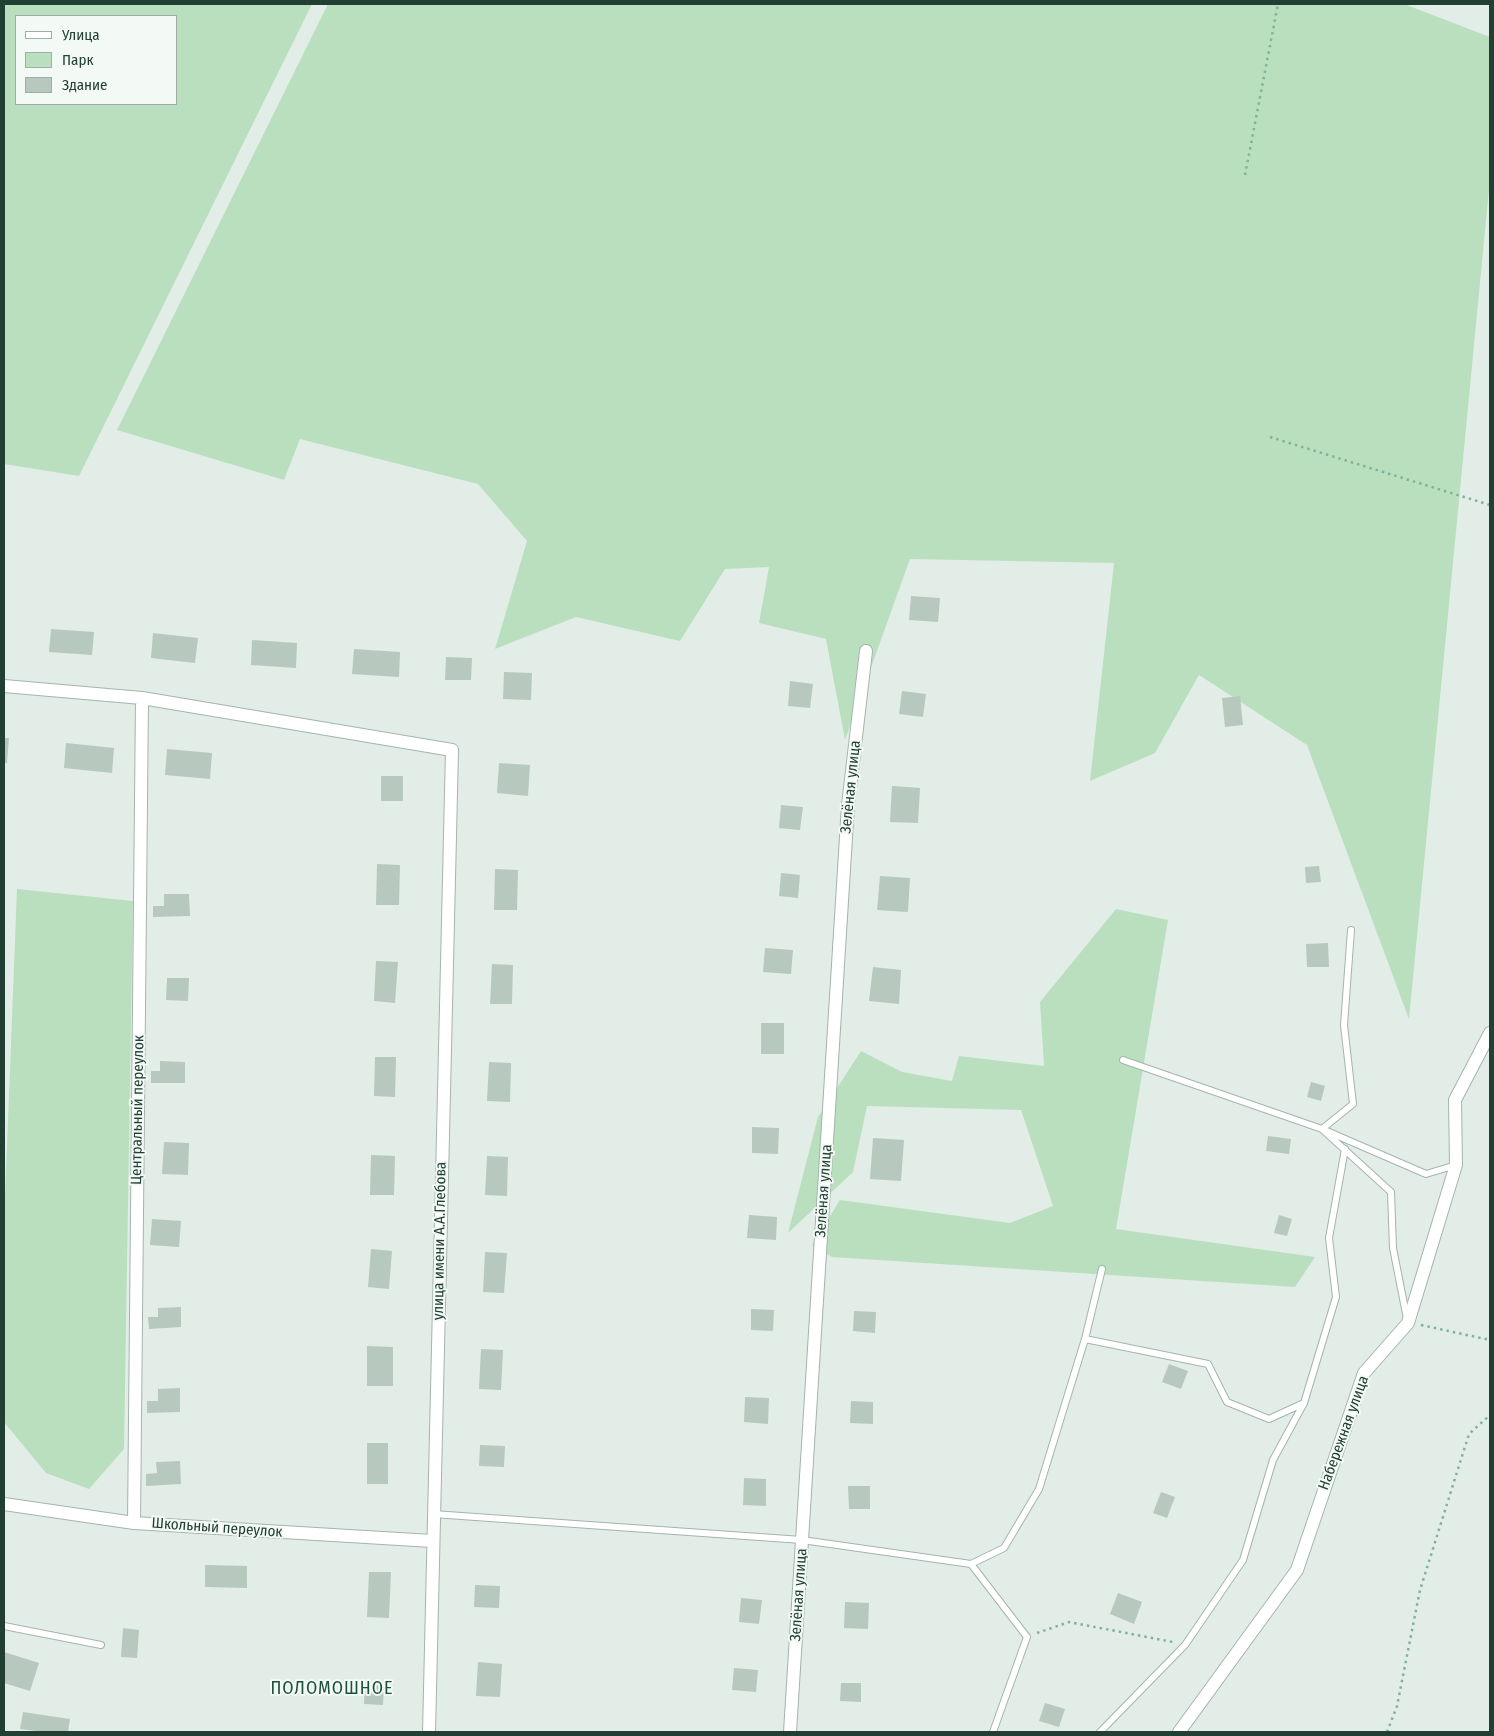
<!DOCTYPE html>
<meta charset="utf-8">
<style>
body{margin:0}
#map{position:relative;width:1494px;height:1736px;overflow:hidden;background:#e2ede7;font-family:"Fira Sans Condensed",sans-serif}
canvas{display:block}
.frame{position:absolute;inset:0;border:5px solid #213f32;pointer-events:none}
.legend{position:absolute;left:15px;top:15px;width:162px;height:90px;box-sizing:border-box;background:#f3f9f5;border:1px solid #9fafa7;margin:0;padding:6px 9px;list-style:none;font-size:15px;color:#213f32}
.legend li{display:flex;align-items:center;gap:10px;height:25px}
.legend b{width:25px;border:1px solid #9fafa7}
</style>
<div id="map">
<canvas width="1494" height="1736"></canvas>
<div class="frame"></div>
<ul class="legend">
<li><b style="height:6px;background:#fff"></b>Улица</li>
<li><b style="height:14px;background:#badfbe"></b>Парк</li>
<li><b style="height:14px;background:#b7c8bf"></b>Здание</li>
</ul>
</div>
<script>
const c = document.querySelector('canvas').getContext('2d');
c.lineJoin = 'round';
function fill(path, color) { c.fillStyle = color; c.fill(path, 'evenodd'); }
function stroke(path, color, width, dash) { c.strokeStyle = color; c.lineWidth = width; c.lineCap = dash ? 'butt' : 'round'; c.setLineDash(dash || []); c.stroke(path); }
function label(font, color, halo, rows, align = 'center') {
  c.font = font + ' "Fira Sans Condensed",sans-serif'; c.lineWidth = 4; c.setLineDash([]); c.textBaseline = 'middle'; c.strokeStyle = halo; c.fillStyle = color; for (const [text, x, y, turn = 0] of rows) {
    c.save(); c.translate(x, y); c.rotate((+turn || 0) * Math.PI / 180); c.textAlign = isNaN(turn) ? turn : align; if (halo) c.strokeText(text, 0, 0); c.fillText(text, 0, 0); c.restore();
  }
}
fill(new Path2D(`
 M4,4H312L79,476L4,464ZM16,16H176V104H16Z
 M328,4H1404L1490,37V179L1409,1019L1307,745L1199,675L1155,753L1090,781L1114,563L910,559L845,740L826,639L759,623L769,567L725,569L680,641L576,617L495,649L527,541L478,484L300,439L284,480L117,430Z
 M17,889L133,901L124,1449L89,1489L46,1473L4,1422V1223Z
 M1116,909L1168,920L1116,1229L1315,1257L1295,1287L832,1257L812,1245L840,1200L1010,1223L1053,1206L1021,1110L867,1106L853,1172L788,1233L818,1117L861,1051L902,1072L952,1081L959,1056L1044,1066L1040,1002Z`), '#badfbe');
fill(new Path2D(`
 M911,596L940,598L938,622L909,620Z
 M51,629L94,632L92,655L49,652Z
 M153,633L198,638L195,663L151,658Z
 M252,640L297,643L296,668L251,665Z
 M354,649L400,652L399,677L352,674Z
 M446,657L472,658L471,680H445Z
 M504,672L532,673L531,700L503,699Z
 M790,681L813,684L810,708L788,706Z
 M902,691L926,694L923,717L899,714Z
 M1240,696L1243,725L1225,727L1222,698Z
 M4,738H9L7,763H4Z
 M66,743L114,748L112,773L64,768Z
 M167,749L212,753L210,779L165,775Z
 M499,763L530,765L528,796L497,793Z
 M381,776H403V801H381Z
 M892,786L920,788L918,823L890,822Z
 M781,805L803,807L800,830L779,828Z
 M377,864L400,865L399,905H376Z
 M1319,866L1321,882L1306,883L1305,867Z
 M495,869L518,870L517,910H494Z
 M781,873L800,875L798,898L779,896Z
 M880,876L910,878L908,912L877,910Z
 M164,894H189L190,916L153,917V906H164Z
 M1328,943L1329,967H1307L1306,944Z
 M765,948L793,950L791,974L763,972Z
 M376,961L398,962L395,1003L374,1001Z
 M492,964L513,965L512,1004H490Z
 M873,967L901,970L899,1004L869,1001Z
 M167,978H189L188,1001L166,1000Z
 M761,1023H784V1054H761Z
 M375,1057H396L395,1097L374,1096Z
 M160,1061L185,1062V1083H151V1071H160Z
 M489,1062L511,1063L510,1102L487,1101Z
 M1311,1082L1325,1086L1321,1101L1307,1097Z
 M752,1127L779,1128L778,1154L752,1153Z
 M1268,1136L1291,1139L1289,1154L1266,1151Z
 M873,1138L904,1140L901,1181L870,1179Z
 M164,1142L189,1143L188,1175L162,1174Z
 M371,1155L395,1156L394,1195H370Z
 M487,1156L508,1157L507,1196L485,1195Z
 M749,1215L777,1217L776,1240L747,1238Z
 M1279,1215L1292,1219L1287,1236L1274,1233Z
 M152,1219L181,1221L179,1247L150,1245Z
 M371,1249L392,1251L389,1289L368,1287Z
 M485,1252L507,1253L504,1293L483,1292Z
 M181,1307V1327L149,1329L148,1317H158V1308Z
 M751,1309L774,1310L773,1331L751,1330Z
 M854,1311L876,1312L875,1333L853,1331Z
 M367,1346L393,1347V1386H367Z
 M481,1349L503,1350L501,1390L479,1389Z
 M1169,1364L1188,1371L1181,1389L1162,1382Z
 M180,1388V1412L147,1413V1401H158V1389Z
 M745,1397L769,1398L768,1424L744,1422Z
 M851,1401L873,1402V1424L850,1423Z
 M367,1443H388V1484H367Z
 M480,1445L505,1446L504,1467L479,1466Z
 M180,1461L181,1484L146,1486V1474L157,1473L156,1462Z
 M744,1478L766,1479V1506L743,1505Z
 M848,1486H870V1509H849Z
 M1161,1492L1175,1497L1167,1518L1153,1513Z
 M205,1565L247,1566V1588L205,1587Z
 M369,1572H391L389,1618L367,1617Z
 M475,1585L500,1586L499,1608L474,1607Z
 M1118,1593L1142,1602L1134,1624L1110,1614Z
 M741,1598L762,1600L759,1624L739,1622Z
 M845,1602L869,1603L868,1629L844,1628Z
 M123,1628L139,1630L137,1658L121,1657Z
 M4,1652L39,1663L30,1691L4,1683Z
 M478,1662L502,1664L500,1697L476,1696Z
 M734,1668L758,1670L756,1692L732,1690Z
 M841,1683H861V1702L840,1701Z
 M365,1684L384,1685L383,1705L364,1704Z
 M1045,1703L1065,1709L1059,1727L1039,1721Z
 M23,1712L70,1719L68,1732H45L20,1729Z`), '#b7c8bf');
const service = new Path2D(`
 M1351,930L1344,1025L1353,1104L1322,1129L1391,1192L1393,1248L1407,1319
 M1123,1060L1322,1129L1426,1174L1456,1165
 M1085,1339L1102,1269
 M433,1514L802,1540L971,1564L1027,1637L993,1732
 M971,1564L1004,1548L1039,1489L1085,1339L1208,1364L1227,1402L1269,1419L1304,1403
 M4,1626L101,1645
 M1100,1732L1185,1645L1243,1560L1273,1460L1304,1403L1336,1297L1329,1238L1345,1149`);
const minor = new Path2D(`
 M4,686L142,698L452,750L429,1732
 M4,1504L134,1523L432,1541
 M134,1523L142,698
 M790,1732L848,805L866,651
 M1179,1732L1297,1570L1364,1373L1408,1323L1456,1165L1455,1100L1490,1033`);
stroke(service, '#a4b5ad', 8);
stroke(minor, '#a4b5ad', 14);
stroke(new Path2D(`
 M1245,175L1278,4
 M1270,437L1490,505
 M1421,1325L1490,1340
 M1037,1633L1069,1622L1173,1642
 M1387,1732L1397,1706L1420,1590L1469,1434L1490,1415`), '#81b29b', 2.5, [2.5, 4]);
stroke(service, '#fff', 6);
stroke(minor, '#fff', 12);
label('15px', '#213f32', '#f3f9f5', [
 ["Зелёная улица",851,787,-84],
 ["Центральный переулок",138,1110,-89],
 ["Зелёная улица",824,1191,-86],
 ["улица имени А.А.Глебова",440,1241,-89],
 ["Набережная улица",1344,1433,-70],
 ["Школьный переулок",217,1528,4],
 ["Зелёная улица",799,1595,-86]
]);
c.letterSpacing = '1px';
label('18px', '#1c523d', '#f3f9f5', [
 ["ПОЛОМОШНОЕ",332,1689]
]);
c.letterSpacing = '0px';
</script>
